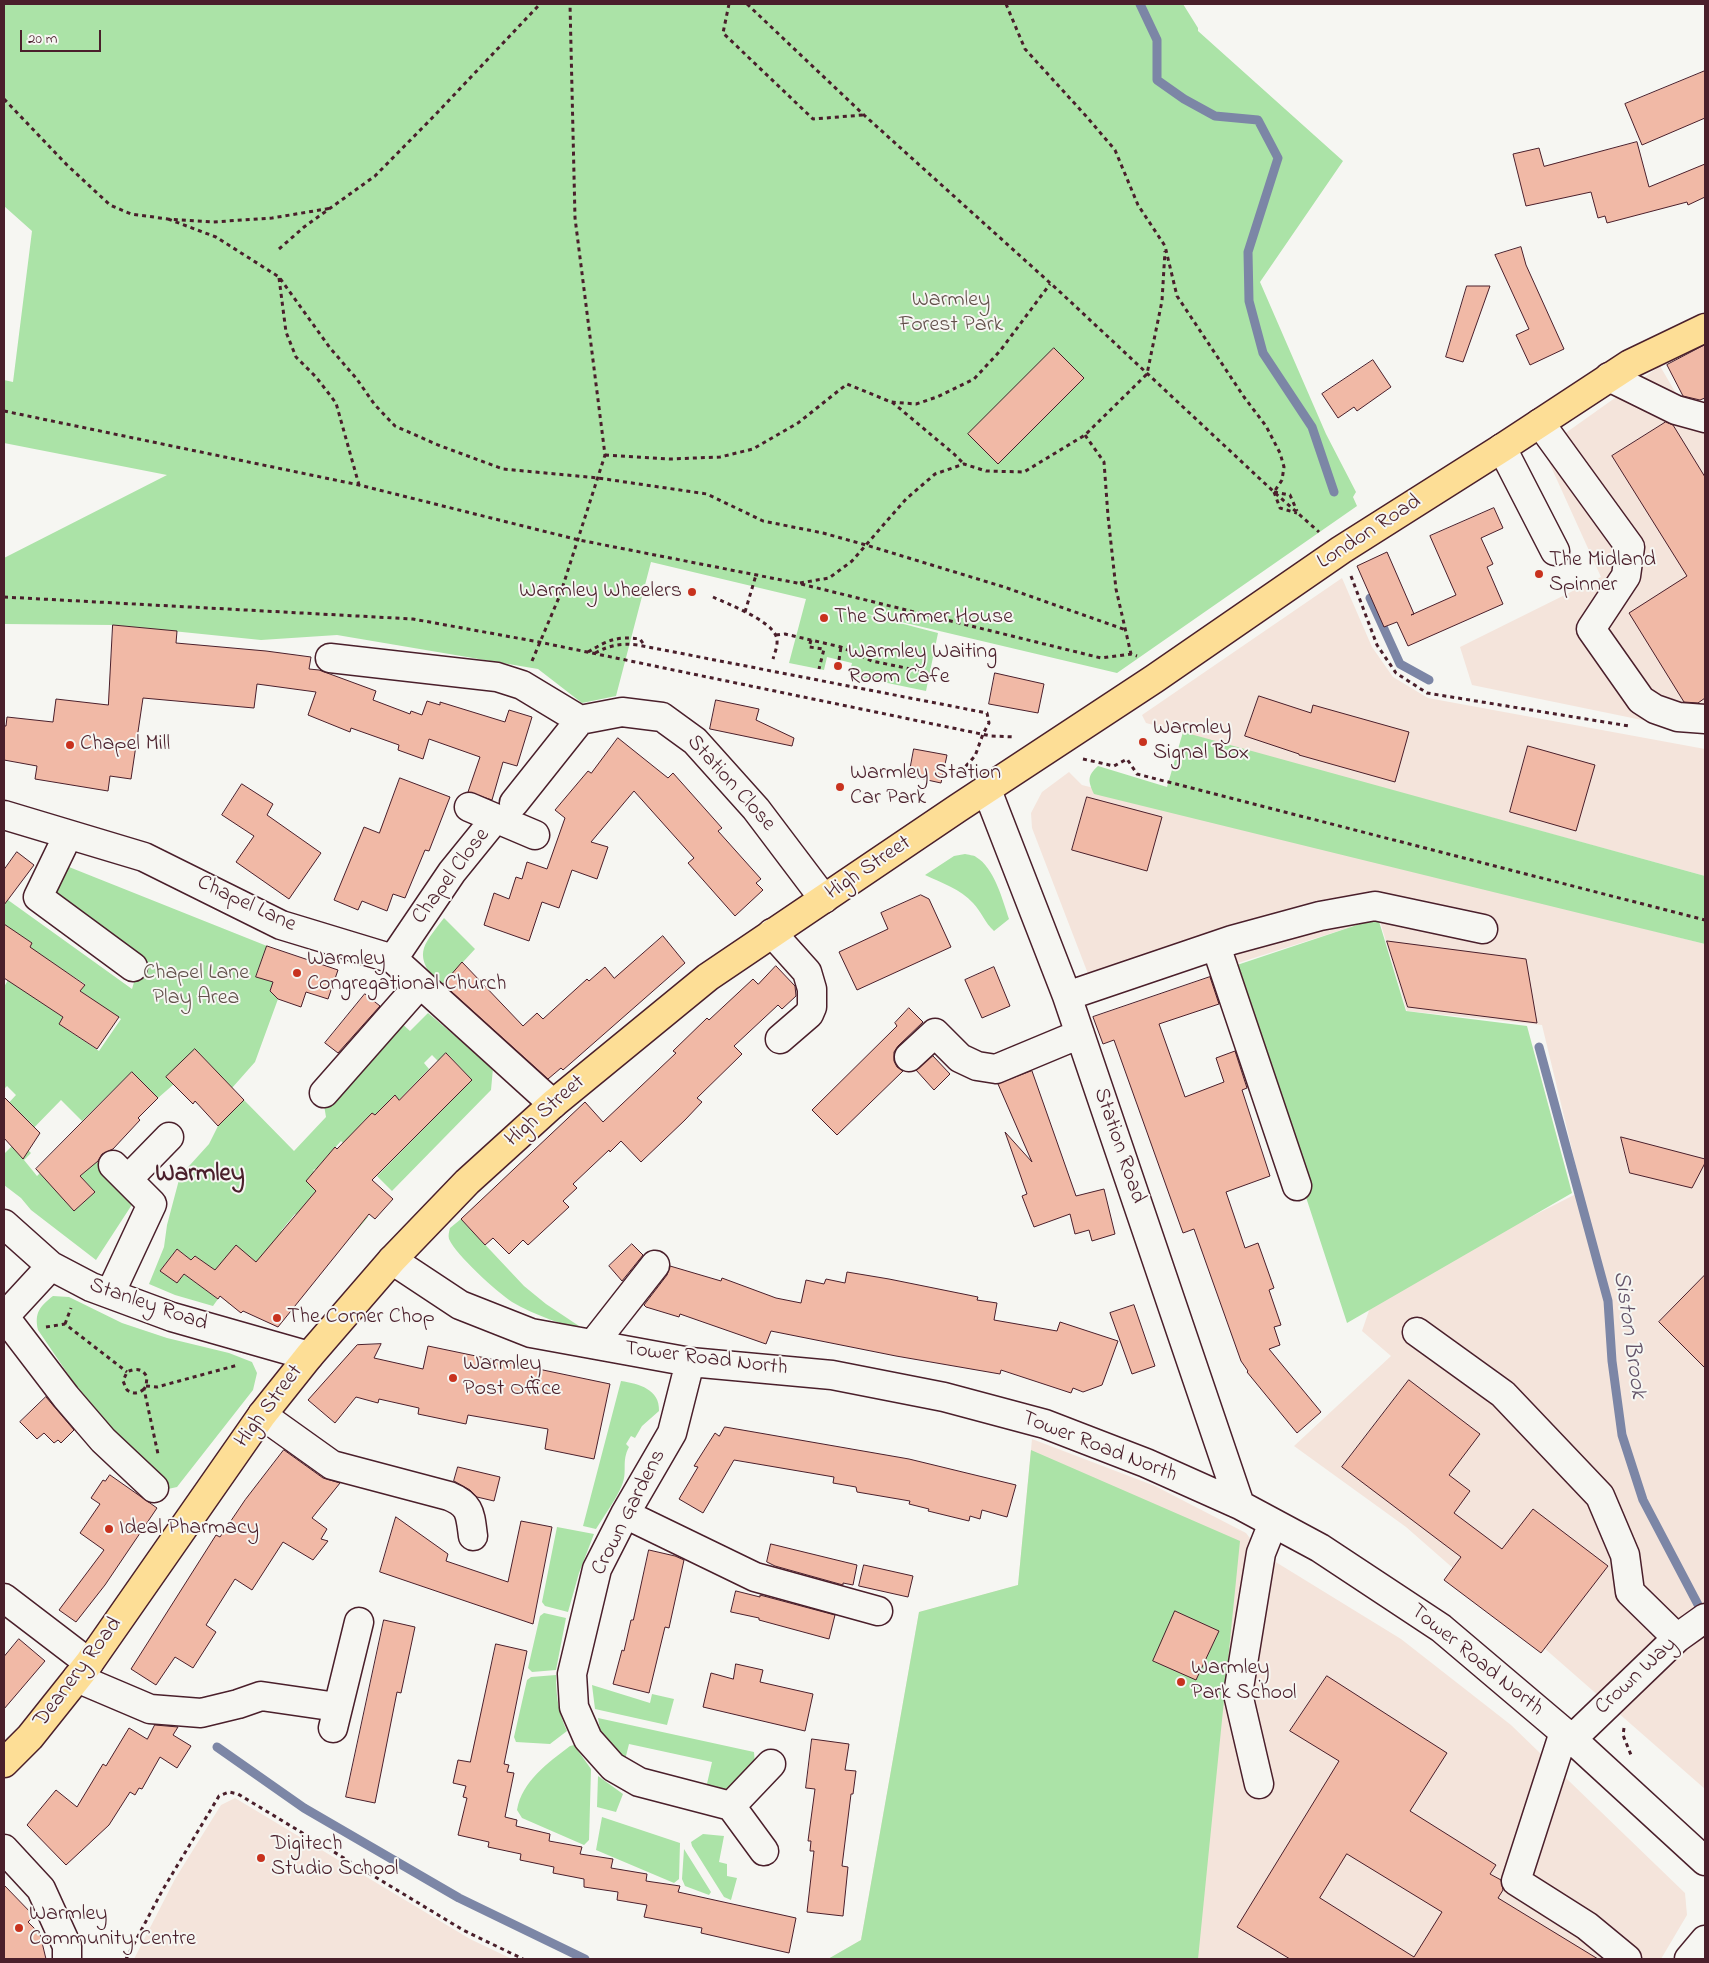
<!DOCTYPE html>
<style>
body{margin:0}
#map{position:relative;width:1709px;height:1963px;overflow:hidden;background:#f6f6f2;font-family:"Indie Flower",sans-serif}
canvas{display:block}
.frame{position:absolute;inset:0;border:5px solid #4a1f2b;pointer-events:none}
.scale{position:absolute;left:20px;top:30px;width:81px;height:22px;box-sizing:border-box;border:2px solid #4a1f2b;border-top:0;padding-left:6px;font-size:15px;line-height:18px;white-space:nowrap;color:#4a1f2b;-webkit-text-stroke:4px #f6f6f2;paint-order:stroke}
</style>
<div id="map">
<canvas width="1709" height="1963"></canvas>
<div class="frame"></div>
<div class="scale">20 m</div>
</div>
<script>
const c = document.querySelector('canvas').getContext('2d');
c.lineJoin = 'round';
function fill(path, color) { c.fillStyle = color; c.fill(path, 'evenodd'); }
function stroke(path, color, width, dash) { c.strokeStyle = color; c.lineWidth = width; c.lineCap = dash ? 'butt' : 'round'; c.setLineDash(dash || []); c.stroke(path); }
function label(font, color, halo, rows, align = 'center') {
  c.font = font + ' "Indie Flower",sans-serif'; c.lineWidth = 4; c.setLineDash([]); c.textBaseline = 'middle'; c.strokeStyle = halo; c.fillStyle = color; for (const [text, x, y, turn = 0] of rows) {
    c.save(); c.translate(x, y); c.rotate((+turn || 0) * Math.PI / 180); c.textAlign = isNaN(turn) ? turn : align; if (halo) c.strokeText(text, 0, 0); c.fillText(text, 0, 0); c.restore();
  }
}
fill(new Path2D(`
 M1660,366L1688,414L1705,420V733L1472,685L1460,647L1601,577L1543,449Z
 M1342,578L1372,647L1393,677L1428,698L1705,749V876L1146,723L1142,715Z
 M1069,772L1082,785L1705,944V1789L1406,1527L1294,1446L1391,1356L1362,1331L1374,1296L1582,1191L1542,1025L1407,1011L1379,918L1235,964L1226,932L1090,979L1032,828L1031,813L1042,792Z
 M1032,1439L1155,1486L1246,1533L1261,1553L1401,1639L1511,1725L1685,1893L1687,1915L1661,1959H828L861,1940L919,1612L1018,1585Z
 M235,1798L470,1939L512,1959H134L175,1879L221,1805Z`), '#f4e4db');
fill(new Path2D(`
 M4,4H1183L1198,28V31L1343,161L1260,282L1326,434L1356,492L1353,497L1357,506L1117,673L838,607L938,633L926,691L849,675L852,663L827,657L824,670L789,663L806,599L651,562L616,696L582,703L538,669L337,635L261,640L113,625L4,624V558L167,475L4,443V380L13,382L32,231L4,206Z
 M1183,732L1705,876V944L1094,794C1088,781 1087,776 1098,766L1167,787Z
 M965,854C968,855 974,855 976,857C994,867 1003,901 1009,919L994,931C985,923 981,911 973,903C960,889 942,883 925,875L954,856Z
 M64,865L267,946L256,976L273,982L270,991L278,999L255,1062L232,1088L195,1049L174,1084L158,1098L132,1072L82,1121L61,1100L20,1142L31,1153L24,1160L37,1176L40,1173L75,1210L95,1192L80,1176L86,1171L94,1158L133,1203L96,1260L31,1210L21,1198L4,1185V1154L33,1125L14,1107L4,1117V1108L16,1095L7,1086L4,1089V987L8,980L63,1017L59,1024L99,1051L121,1019L80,991L85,984L29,948L32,943L4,925V905L8,900L132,989L139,965L49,896Z
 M444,918L475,949L440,987C413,954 421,948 444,918Z
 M1378,918L1406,1011L1527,1026L1572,1193L1347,1323L1231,967Z
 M428,1013L493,1068L491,1090L392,1191L377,1176L472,1080L446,1053L438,1061L432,1055L424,1063L429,1069L399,1100L394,1096L379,1112V1119L372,1113L362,1123L349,1149L341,1141L316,1169L313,1170L368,1217L358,1229L318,1197L301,1219L295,1214L281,1231L293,1241L261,1267L229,1304L224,1299L231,1282L195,1256L191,1260L177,1249L160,1271L176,1282L184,1274L218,1299L213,1306L175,1295L149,1284L164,1247L167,1225L180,1176L209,1144L218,1126L244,1100L294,1151L326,1117L324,1105L399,1021L410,1031Z
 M461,1219L524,1286L546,1304L588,1332C564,1325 534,1315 512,1302C497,1292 456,1255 449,1239C448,1235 449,1232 450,1228Z
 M53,1296L69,1297L122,1323L167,1338L229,1353L252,1362L257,1373L253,1390L177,1487L168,1489L159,1482L91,1408L38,1330C34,1313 40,1306 53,1296Z
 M621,1381C639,1384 660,1389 659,1411L642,1426L635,1438L631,1436L626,1444L629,1447C621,1462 628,1471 622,1485C617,1498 604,1516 596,1529L583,1526Z
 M1031,1450L1240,1541L1198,1959H828L861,1940L919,1612L1018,1585Z
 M557,1527L594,1534L579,1573L568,1612L545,1606L542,1602Z
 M544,1613L566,1618L556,1670L532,1672L528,1668L540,1616Z
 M556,1675C556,1695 558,1712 567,1731L550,1744L516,1742L514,1737L527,1680L531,1677Z
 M592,1685L650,1703L652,1694L674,1699L667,1725L595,1709Z
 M598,1718L754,1752L755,1764C740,1781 731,1796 706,1788L712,1762L629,1744L625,1760C611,1749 600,1737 598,1718Z
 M574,1745L591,1769L589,1840L584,1845L522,1818L517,1810C522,1781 548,1763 570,1746Z
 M598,1776L623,1794L616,1812L597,1807Z
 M602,1817L680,1843L679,1879L674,1883L596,1850Z
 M703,1834L724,1836L719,1862L727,1864V1876L737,1878L731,1900L724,1897L692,1846L691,1842Z
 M684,1849L711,1892L709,1895L685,1886L682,1879Z`), '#abe3a7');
stroke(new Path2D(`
 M1140,4L1157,40V80L1184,99L1215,116L1258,120L1278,158L1248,252L1249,301L1263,353L1312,427L1334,492
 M1370,598L1400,664L1429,680
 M1539,1047L1608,1301L1612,1361L1622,1435L1643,1500L1704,1616
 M217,1747L304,1808L459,1898L585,1959`), '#7c86a6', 9);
const building = new Path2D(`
 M1705,71V118L1642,145L1625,104Z
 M1637,142L1649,187L1705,164V197L1688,205L1687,202L1607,223L1605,216L1598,218L1591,192L1526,206L1513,154L1539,148L1544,166Z
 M1521,247L1526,265L1564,349L1530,365L1516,335L1529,329L1495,255Z
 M1467,286H1490L1463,362L1446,357Z
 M1705,345V398L1700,400L1683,396L1667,365Z
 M1054,348L1084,378L998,464L968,434Z
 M1373,360L1391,387L1357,411L1354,407L1338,418L1322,394Z
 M1666,422L1673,425L1705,477V698L1698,703L1684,702L1629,613L1687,576L1612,456Z
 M1494,508L1503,528L1481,538L1493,564L1487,567L1503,604L1408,646L1397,622L1384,627L1357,566L1387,552L1414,614L1411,615L1456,595L1430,536Z
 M113,625L177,631L176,643L266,651L311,657L309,669L319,670L376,691L373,700L410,714L411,711L422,715L427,701L440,705V702L505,722L509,710L532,717L517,766L503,762L492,800L468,792L480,757L429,739L423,759L398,750L399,745L351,728L350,732L308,715L316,692L257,684L254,708L143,698L131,779L110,776L108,791L35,779L37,766L4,760V726H6L7,717L53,722L56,699L108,705Z
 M995,673L1044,684L1038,713L989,704Z
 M1259,696L1311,713L1313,705L1409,732L1395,782L1299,755V754L1245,736Z
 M716,700L759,709L756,720L794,738L792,746L710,729Z
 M618,738L668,778L673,773L722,828L718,831L761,879L756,883L763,890L735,916L688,863L694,858L634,791L591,842L608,847L597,879L572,870L559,908L542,902L529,941L484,925L494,893L509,899L516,877L522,879L527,862L547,869L565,818L555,810L588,771L591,773Z
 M1528,746L1595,765L1576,831L1510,812Z
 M914,749L947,755L941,783L909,776Z
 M400,778L450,797L429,851L425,850L405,898L393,894L387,911L362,901L358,910L334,900L364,827L379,833Z
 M242,784L273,804L267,815L321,853L289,899L236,862L254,836L222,815Z
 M1087,797L1162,817L1147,871L1072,850Z
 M17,852L34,865L4,905V870Z
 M921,895L929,899L951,947L857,990L839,952L888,929L881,913Z
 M4,924L32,943L30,947L85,985L80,991L119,1017L97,1049L59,1024L63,1017L4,978Z
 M663,936L685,963L563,1070L561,1068L548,1079L443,984L462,962L523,1026L537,1013L543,1019L587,979L589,981L605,967L614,978Z
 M1387,941L1526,959L1537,1023L1408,1007Z
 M267,946L338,970L328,999L306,992L301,1007L278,999L270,991L273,982L256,977Z
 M776,966L795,986L796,996L782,1009L778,1005L734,1046L742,1054L697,1098L702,1102L685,1120L641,1162L621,1141L610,1152L609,1150L573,1184L577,1188L563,1201L569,1207L528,1245L523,1240L509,1254L493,1238L485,1245L461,1219L585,1102L603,1122L676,1053L673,1051L707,1018L709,1020L753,979L758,984Z
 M994,967L1010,1006L982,1018L965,980Z
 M1210,977L1219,1004L1159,1024L1185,1097L1224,1082L1216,1058L1235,1051L1247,1088L1242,1090L1270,1176L1226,1192L1245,1248L1258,1243L1274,1288L1269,1290L1281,1325L1274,1327L1280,1345L1269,1349L1321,1412L1297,1433L1247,1372L1248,1371L1241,1361L1194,1229L1183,1233L1114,1040L1103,1044L1093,1017Z
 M365,994L380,1006L338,1053L325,1043Z
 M909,1008L923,1022L898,1046L894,1052V1061L897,1067L903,1071L837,1135L812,1110L897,1026L895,1023Z
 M195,1049L244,1100L218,1126L195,1101L193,1104L166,1077Z
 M446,1053L472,1080L372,1180L393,1199L375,1219L369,1214L278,1327L243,1311L241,1313L220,1296L218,1299L184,1274L177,1283L160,1271L177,1249L191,1260L195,1256L215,1270L236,1245L256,1262L316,1191L306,1181L335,1147L337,1149L372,1113L375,1115L395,1095L399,1100Z
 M933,1056L950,1074L934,1090L916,1070Z
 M1032,1071L1076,1196L1104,1189L1115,1234L1092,1241L1089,1230L1075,1234L1070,1214L1034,1227L1022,1196L1027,1194L1005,1132L1032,1162L998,1084Z
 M132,1072L158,1098L138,1118L140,1120L113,1149L102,1154L98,1161L80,1176L95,1192L74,1211L36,1169Z
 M4,1097L40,1133L23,1159L4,1138Z
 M1621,1137L1705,1159V1163L1692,1188L1630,1173Z
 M632,1244L643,1255L622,1281L609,1266Z
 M670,1266L721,1281L722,1278L776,1298L801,1303L806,1280L824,1284L826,1279L845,1283L847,1272L889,1279L978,1297L977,1300L997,1303L994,1320L1057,1331L1060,1322L1118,1341L1102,1385L1083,1392L1073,1388L1071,1393L1001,1370L1000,1374L896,1356L771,1331L766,1344L680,1314L679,1317L646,1307L644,1305L667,1275Z
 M1705,1275V1368L1659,1322Z
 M1134,1305L1155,1366L1132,1374L1110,1313Z
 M381,1344L374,1358L423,1369L428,1346L610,1384L594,1459L545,1449L548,1429L468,1415L466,1424L418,1414L419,1408L379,1399L378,1403L356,1397L335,1423L308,1400L357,1345Z
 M1409,1380L1480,1434L1449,1475L1470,1491L1454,1513L1502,1549L1533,1509L1608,1566L1541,1653L1444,1580L1461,1557L1342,1467Z
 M46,1397L74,1430L61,1443L58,1440L54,1443L44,1433L37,1439L20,1422Z
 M725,1427L909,1459L1016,1485L1007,1517L982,1510L980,1519L970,1516L969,1521L928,1511L929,1509L909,1504L910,1501L857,1492L856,1487L833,1483L834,1477L734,1460L703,1513L679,1499L698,1467L694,1466L715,1433L719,1436Z
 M284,1450L323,1478L340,1483L312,1518L327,1529L321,1539L328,1541L313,1560L283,1542L252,1590L235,1579L206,1625L216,1632L193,1668L175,1657L156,1685L131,1669L216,1535L220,1537L245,1500Z
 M458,1467L500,1477L494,1501L477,1497L470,1490L454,1481Z
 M110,1475L157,1508L105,1585L76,1622L59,1610L104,1550L80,1533L100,1504L91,1498L103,1480L105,1481Z
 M396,1517L448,1554L446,1561L508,1582L521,1521L552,1527L533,1624L380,1572Z
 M771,1544L857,1565L853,1585L843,1583V1585L775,1566L767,1562Z
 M649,1550L675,1556L684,1560L669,1628L665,1627L649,1693L613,1684L622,1650L624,1651L631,1620H633Z
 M864,1565L913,1576L908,1597L859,1586Z
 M736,1591L760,1597V1595L835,1615L829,1639L759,1620V1618L731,1612Z
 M1175,1611L1219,1631L1196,1680L1153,1661Z
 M384,1620L415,1627L401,1693L397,1692L375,1803L346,1797Z
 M19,1639L45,1661L4,1709V1657Z
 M496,1644L527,1651L504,1764L509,1765L507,1772L514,1773L505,1817L517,1820L516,1826L550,1834L549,1841L582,1847L580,1854L613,1859L611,1868L647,1874L646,1881L680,1886L678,1892L796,1918L789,1953L701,1933L702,1928L644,1917L647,1905L617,1900L618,1892L584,1887V1879L553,1873L554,1867L520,1860L521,1854L488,1847L489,1842L458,1835L467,1798L463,1797L466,1786L453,1783L458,1760L470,1762Z
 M736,1664L763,1670L760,1682L813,1694L805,1731L703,1707L711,1673L733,1679Z
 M1327,1676L1447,1753L1410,1811L1496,1865L1490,1874L1501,1880L1503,1890L1498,1898L1598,1959H1290L1237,1927L1339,1761L1290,1731ZM1347,1854L1442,1912L1414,1957L1320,1898Z
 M155,1725L178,1727L173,1735L191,1746L177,1768L160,1757L142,1789L139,1788L135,1795L130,1792L109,1825L66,1865L27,1825L56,1790L77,1807L103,1764L106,1766L129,1728L147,1739Z
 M812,1739L849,1744L845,1770L856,1771L853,1794H851L842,1866L848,1867L843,1916L807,1912L814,1851H810L811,1841H808L815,1789L806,1788Z
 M4,1885L34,1916L28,1922L40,1934L46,1959H4Z`);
fill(building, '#f1b9a6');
stroke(building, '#4a1f2b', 1);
const minor = new Path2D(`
 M1609,377L1676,410L1705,418
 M1540,423L1630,547L1626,576L1591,629L1641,700L1655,709L1678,717L1705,719
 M1502,448L1555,551
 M330,658L497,677L522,685L580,720
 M987,790L1067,996L1240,1505
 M514,803L580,720L622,712L662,717L695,741L756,809L824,899
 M469,807L535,835
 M4,815L144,857L281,925L393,959L553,1104
 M68,835L38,897L133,967
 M772,933L807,972L812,989V1007L809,1014L780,1039
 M1216,946L1297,1186
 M393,959L452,872L495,819
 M1067,996L1232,940L1320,916L1375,906L1483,929
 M909,1057L935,1033L960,1058L977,1066L996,1069L1080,1034
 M324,1093L420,984
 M128,1179L169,1137
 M4,1224L51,1266L91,1287L172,1317L309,1356
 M392,1260L460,1305L531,1333L690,1362L832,1375L944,1397L1045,1424L1146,1463L1240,1505L1320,1548L1441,1628L1572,1739L1705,1861
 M110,1294L152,1204L113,1165
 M4,1316L66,1397L103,1440L154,1488
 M4,1317L51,1266
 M1417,1332L1503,1394L1600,1496L1625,1555L1630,1592L1677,1638
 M593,1344L655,1265
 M690,1362L672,1433L625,1514L597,1569L572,1674L574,1707L588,1739L613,1767L639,1782L731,1806L771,1764
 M262,1415L332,1465L449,1496C471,1505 470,1514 473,1536
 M625,1514L755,1577L878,1611
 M4,1598L89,1663
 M77,1678L150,1709L201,1713L238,1704L261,1696L337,1707
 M333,1728L359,1622
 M1564,1732L1516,1881L1587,1926L1627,1959
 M1572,1739L1677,1638L1705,1618
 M1259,1784L1238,1694L1261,1553L1273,1523
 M731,1806L764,1851
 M4,1849L41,1889L67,1946V1959
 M1689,1959L1705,1940`);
const major = new Path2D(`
 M4,1763L30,1737L89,1663L262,1415L309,1356L392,1260L467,1182L553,1104L708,977L958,808L1154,679L1341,550L1502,448L1630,364L1705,328`);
stroke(minor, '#4a1f2b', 31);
stroke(major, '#4a1f2b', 31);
stroke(new Path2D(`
 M729,4L723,33L813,119L863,115
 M747,4L864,115L1059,291L1274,492L1319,532
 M1006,4L1025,49L1086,116L1115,150L1138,205L1165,246L1177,296L1244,397L1266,426L1280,453L1284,467L1282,480L1274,492
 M4,99L67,165L110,205L131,214L168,219L213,222L272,218L332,208
 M168,219L216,237L279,277L330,348L356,378L375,405L395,426L438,445L503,469L598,478L707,494L763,521L823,533L866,545L1004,587L1126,630
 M279,249L304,227L375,176L436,114L540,4
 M279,278L286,332L296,357L316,377L336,403L359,485
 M892,402L954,454L964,464
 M4,411L359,485L579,540L797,583L1101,658L1131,654L1137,656
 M1085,435L1104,462L1108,516L1116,589L1131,654
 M605,455L670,459L720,457L753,449L798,423L847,384L891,402L916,404L937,397L974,379L1000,351L1050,284
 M1274,492L1290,495L1297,511
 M1274,492L1280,508L1297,513
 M1351,576L1377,645L1396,673L1427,693L1629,726
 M800,583L829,578L852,561L906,499L935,474L964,464L986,471L1024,472L1085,435L1147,374L1162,301L1165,251
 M4,597L413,619L539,642L991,736L1015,737
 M713,597C728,604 770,620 776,636C779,643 775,652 773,659
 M745,612L756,575
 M776,635L785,634L841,647L872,661L925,672
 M811,640L809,647L824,649L819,669
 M588,652C608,640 617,636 640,639L645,646
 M595,653C610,645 621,643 638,645L987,713L989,723L983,734L975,756L964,768
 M839,660L841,647
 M532,661L560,595L605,455L575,218L570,4
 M1083,759L1114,766L1127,759L1137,774L1705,920
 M65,1324L71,1308
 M46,1327L65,1324L127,1372
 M146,1386L157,1387L238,1365
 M144,1389C138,1394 133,1394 127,1390L123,1381L127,1372C135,1368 142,1368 147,1377L146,1386L144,1389L158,1454
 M1624,1728L1623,1735L1631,1755
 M126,1959L162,1891L219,1796L229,1792L238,1794L463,1930L523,1959`), '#4a1f2b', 3, [4, 4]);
stroke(minor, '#f6f6f2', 28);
stroke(major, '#fdde96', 28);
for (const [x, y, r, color] of [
 [1539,574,5,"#c8321e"],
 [692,592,5,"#c8321e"],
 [824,618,5,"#c8321e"],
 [838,666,5,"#c8321e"],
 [1143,742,5,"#c8321e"],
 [70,745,5,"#c8321e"],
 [840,787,5,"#c8321e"],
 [297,973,5,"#c8321e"],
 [277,1318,5,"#c8321e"],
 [453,1378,5,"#c8321e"],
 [109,1529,5,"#c8321e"],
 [1181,1682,5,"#c8321e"],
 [261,1858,5,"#c8321e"],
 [19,1928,5,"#c8321e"]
]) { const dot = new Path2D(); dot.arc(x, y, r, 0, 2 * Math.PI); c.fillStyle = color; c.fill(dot); stroke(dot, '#f6f6f2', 2); }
label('22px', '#62504a', '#f6f6f2', [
 ["Warmley",951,301],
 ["Forest Park",951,326],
 ["Chapel Lane",196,974],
 ["Play Area",196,999]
]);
label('22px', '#4a1f2b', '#f6f6f2', [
 ["London Road",1370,533,-33],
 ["Station Close",730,784,48],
 ["High Street",869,869,-34],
 ["Chapel Close",452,877,-53],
 ["Chapel Lane",246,905,25],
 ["High Street",546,1112,-41],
 ["Station Road",1118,1146,71],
 ["Stanley Road",148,1306,19],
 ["Tower Road North",706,1360,7],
 ["High Street",270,1407,-53],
 ["Tower Road North",1099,1448,21],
 ["Crown Gardens",630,1513,-63],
 ["Tower Road North",1476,1661,39],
 ["Deanery Road",79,1673,-53],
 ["Crown Way",1637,1677,-43]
]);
label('22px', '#4a1f2b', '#f6f6f2', [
 ["The Midland",1549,561],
 ["Spinner",1549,586],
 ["Warmley Wheelers",682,592,"right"],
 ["The Summer House",834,618],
 ["Warmley Waiting",848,653],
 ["Room Cafe",848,678],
 ["Warmley",1153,729],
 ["Signal Box",1153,754],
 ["Chapel Mill",80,745],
 ["Warmley Station",850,774],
 ["Car Park",850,799],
 ["Warmley",307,960],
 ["Congregational Church",307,985],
 ["The Corner Chop",287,1318],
 ["Warmley",463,1365],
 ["Post Office",463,1390],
 ["Ideal Pharmacy",119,1529],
 ["Warmley",1191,1669],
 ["Park School",1191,1694],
 ["Digitech",271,1845],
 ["Studio School",271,1870],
 ["Warmley",29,1915],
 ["Community Centre",29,1940]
], 'left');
label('italic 24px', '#635368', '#f6f6f2', [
 ["Siston Brook",1628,1335,82]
]);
label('bold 25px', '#4a1f2b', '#f6f6f2', [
 ["Warmley",200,1176]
]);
</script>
